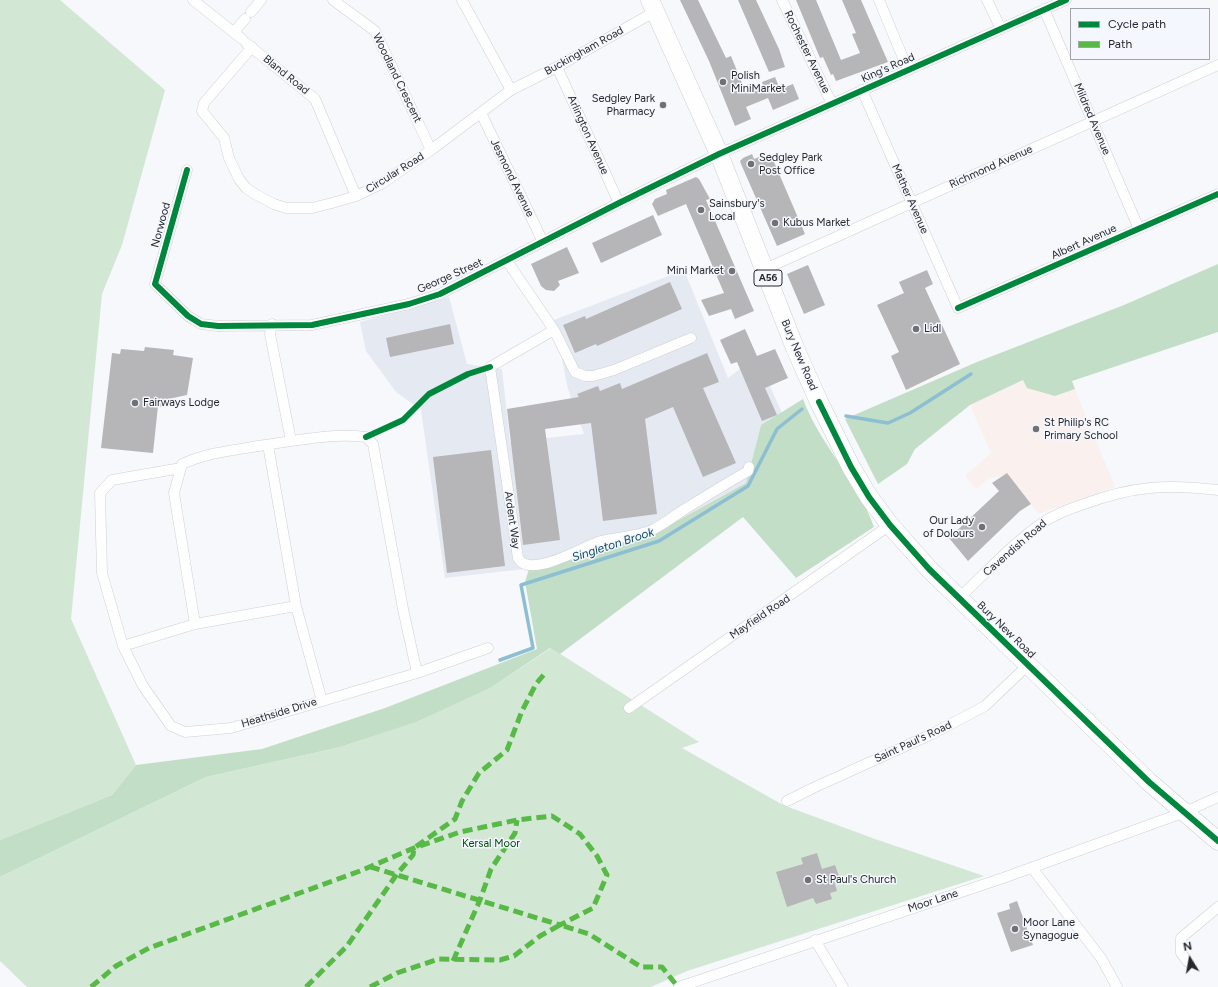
<!DOCTYPE html>
<style>
body{margin:0}
#map{position:relative;width:1218px;height:987px;overflow:hidden;background:#f6f8fc;font-family:Figtree,sans-serif}
canvas{display:block}
.legend{position:absolute;left:1070px;top:8px;width:140px;height:52px;box-sizing:border-box;background:#f4f7fe;border:1px solid #a2a4a9;margin:0;padding:5px 7px;list-style:none;font-size:12px;color:#27282a}
.legend li{display:flex;align-items:center;gap:8px;height:20px}
.legend b{width:20px;border:1px solid #a2a4a9}
.north{position:absolute;left:1170px;top:939px;width:40px;height:40px;-webkit-text-stroke:3px #f4f7fe;paint-order:stroke;rotate:349deg;font-size:11px;font-weight:700;line-height:16px;text-align:center;color:#27282a}
.north::after{content:'';display:block;margin:auto;width:14px;height:18px;background:#27282a;clip-path:polygon(50% 0,100% 100%,50% 72%,0 100%)}
</style>
<div id="map">
<canvas width="1218" height="987"></canvas>
<ul class="legend">
<li><b style="height:5px;background:#00873e"></b>Cycle path</li>
<li><b style="height:5px;background:#58b947"></b>Path</li>
</ul>
<div class="north">N</div>
</div>
<script>
const c = document.querySelector('canvas').getContext('2d');
c.lineJoin = 'round';
function fill(path, color) { c.fillStyle = color; c.fill(path, 'evenodd'); }
function stroke(path, color, width, dash) { c.strokeStyle = color; c.lineWidth = width; c.lineCap = dash ? 'butt' : 'round'; c.setLineDash(dash || []); c.stroke(path); }
function label(font, color, halo, rows, align = 'center') {
  c.font = font + ' Figtree,sans-serif'; c.lineWidth = 3; c.setLineDash([]); c.textBaseline = 'middle'; c.strokeStyle = halo; c.fillStyle = color; for (const [text, x, y, turn = 0] of rows) {
    c.save(); c.translate(x, y); c.rotate((+turn || 0) * Math.PI / 180); c.textAlign = isNaN(turn) ? turn : align; if (halo) c.strokeText(text, 0, 0); c.fillText(text, 0, 0); c.restore();
  }
}
fill(new Path2D(`
 M684,270L728,378L745,365L759,362L782,413L761,425L746,483L655,533L533,568L445,578L421,410L396,392L366,351L360,322L449,297L467,364L502,369L510,442L584,434L568,389L554,320Z`), '#e5e9f2');
fill(new Path2D(`
 M1024,380L1055,396L1075,389L1115,487L1038,514L1008,475L989,478L976,489L965,476L991,453L970,405Z`), '#faf0ee');
fill(new Path2D(`
 M0,0H60L165,90L122,245L102,294L71,619L136,765L112,795L0,840Z
 M551,648L699,742L682,748L783,805L875,839L984,876L687,971L651,987H27L0,961V877L206,777L336,748L492,687Z`), '#d2e8d4');
fill(new Path2D(`
 M1218,264V332L1072,381L1075,389L1055,396L1027,388L1023,380L970,405L915,449L907,464L878,484L845,419L977,362L1124,305Z
 M803,399C820,445 858,481 874,527L796,578L743,517L560,654L550,648L492,687L416,722L336,748L206,777L0,877V840L112,795L136,765L262,749L385,708L537,649L525,582L529,569L655,533L746,483L761,425Z`), '#c3dec6');
stroke(new Path2D(`
 M846,416L888,423L910,413L971,374
 M500,660L533,648L521,585L659,541L748,486L777,429L802,409`), '#8dbfd3', 3.5);
fill(new Path2D(`
 M680,0H698L726,58L731,56L746,93L763,86L762,82L775,77L780,89L793,84L799,99L773,110L768,98L746,107L751,119L735,126L709,61Z
 M738,0H756L779,49L785,67L769,72Z
 M796,0H816L841,60L860,53L852,34L856,33L842,0H861L888,62L836,81L833,74L831,75L823,57L820,58Z
 M752,154L754,159L759,157L761,160L771,155L805,234L777,246L741,164L740,161L743,158Z
 M696,177L699,179L710,199L706,200L754,311L735,319L731,309L709,316L701,300L724,293L686,204L658,216L652,204L655,199L667,194L666,190Z
 M653,215L662,235L601,263L592,243Z
 M567,247L579,273L558,281L560,285L554,291L546,290L541,286L531,264Z
 M808,265L825,305L804,314L787,274Z
 M927,270L933,284L925,288L960,364L906,390L891,356L899,352L877,305L904,293L899,282Z
 M670,282L682,309L597,346L596,344L575,353L563,325L585,316L586,319Z
 M450,324L454,344L390,357L386,338Z
 M745,329L757,356L775,349L788,378L765,388L777,415L762,421L737,362L731,364L720,340Z
 M145,347L174,350L173,355L193,358L187,395L164,400L163,407L158,406L153,453L101,448L112,353L120,354L121,349L144,351Z
 M707,353L719,382L703,388L736,463L703,477L673,407L645,419L657,514L603,521L591,423L545,429L560,540L523,545L507,409L579,397L577,394L598,386L600,391L620,383L622,389Z
 M491,450L505,566L447,573L433,457Z
 M1007,473L1031,504L1020,511L968,561L949,538L999,491L992,483Z
 M817,853L822,869L835,865L840,879L834,881L837,891L830,893L832,899L816,904L813,898L787,907L776,872L803,864L801,858Z
 M1017,901L1033,945L1011,952L997,913L1010,909L1009,904Z`), '#b6b6b8');
const street = new Path2D(`
 M193,0L242,39
 M333,0L375,31L431,150
 M462,0L511,90
 M782,0L832,104
 M879,0L908,70
 M987,0L1001,29
 M1044,9L1139,229
 M251,12L261,0
 M234,32L245,19
 M246,43L315,99L356,196
 M252,47L204,103L202,111L224,138L229,158L239,179L246,188L255,194L274,204L286,208H312L332,203L356,196L381,184L431,150L511,90L557,67L656,11
 M557,67L619,203
 M862,90L958,308L1218,194
 M481,113L543,242
 M187,170L155,284L188,316L201,324L218,326L312,325L409,304L440,294L619,203L719,154L1066,0
 M507,261L554,330L575,372L585,376H593L614,370L691,338
 M765,269L1218,65
 M272,324L270,334L291,441
 M554,330L490,367L518,558C530,580 583,546 601,541C617,537 636,537 652,530C663,525 674,516 685,509C706,496 727,483 748,471L749,467
 M268,445L296,606L322,701
 M181,468L112,480L100,493L102,573L123,646L143,686L171,726L185,732L231,728L417,673L488,648
 M959,598C986,573 1012,544 1042,523C1055,514 1069,509 1084,504C1133,486 1166,484 1218,490
 M195,624L174,493L182,464C210,452 235,450 265,445C298,440 333,433 366,437L373,444L403,609L417,673
 M123,646L195,624L296,606
 M629,708L890,525
 M787,801L813,788L932,734L985,706L1028,665
 M1032,868L1101,958L1117,987
 M815,940L843,987
 M1188,962L1181,953V938L1218,907
 M679,987L1003,878L1185,812L1218,797`);
const highway = new Path2D(`
 M650,0L719,154L795,348L819,402L851,467L869,497L890,525L929,569L1149,782L1218,841`);
stroke(street, '#ced0d3', 11);
stroke(highway, '#ced0d3', 19);
stroke(street, '#fefeff', 10);
stroke(highway, '#fefeff', 18);
stroke(new Path2D(`
 M453,961L480,900L491,869L515,833L517,820
 M91,987L116,966L149,948L360,871L414,848L460,832L517,820L552,816L580,834L597,856L607,875L593,908L560,925L371,867
 M306,987L347,946L397,874L413,855L414,848L455,819L462,801L479,773L507,750L522,711L536,684L546,672
 M370,987L397,973L439,959L500,960L514,956L540,936L560,925L589,934L641,967H662L678,987`), '#58b947', 5, [10, 5]);
stroke(new Path2D(`
 M187,170L155,284L188,316L201,324L218,326L312,325L409,304L440,294L619,203L719,154L1066,0
 M958,308L1218,194
 M819,402L851,467L869,497L890,525L929,569L1149,782L1218,841
 M366,437L403,420L429,394L468,374L490,367`), '#00873e', 6);
for (const [x, y, r, color] of [
 [723,82,4,"#6f7174"],
 [663,105,4,"#6f7174"],
 [751,164,4,"#6f7174"],
 [701,210,4,"#6f7174"],
 [775,223,4,"#6f7174"],
 [732,271,4,"#6f7174"],
 [916,329,4,"#6f7174"],
 [135,403,4,"#6f7174"],
 [1036,429,4,"#6f7174"],
 [982,527,4,"#6f7174"],
 [808,880,4,"#6f7174"],
 [1015,929,4,"#6f7174"]
]) { const dot = new Path2D(); dot.arc(x, y, r, 0, 2 * Math.PI); c.fillStyle = color; c.fill(dot); stroke(dot, '#f4f7fe', 1.5); }
for (const [x, y, w] of [
 [768,278,28]
]) { const box = new Path2D(); box.roundRect(x - w / 2, y - 8, w, 16, 3); c.fillStyle = '#f4f7fe'; c.fill(box); stroke(box, '#27282a', 1); }
label('bold 10px', '#27282a', null, [
 ["A56",768,278]
]);
label('11px', '#27282a', '#f4f7fe', [
 ["Buckingham Road",584,51,-29],
 ["Rochester Avenue",807,52,64],
 ["King's Road",888,68,-24],
 ["Bland Road",286,75,39],
 ["Woodland Crescent",397,78,64],
 ["Mildred Avenue",1092,119,67],
 ["Arlington Avenue",588,135,66],
 ["Richmond Avenue",991,167,-24],
 ["Circular Road",395,173,-32],
 ["Jesmond Avenue",512,178,64],
 ["Mather Avenue",910,199,66],
 ["Norwood",161,225,-75],
 ["Albert Avenue",1084,242,-24],
 ["George Street",450,276,-24],
 ["Bury New Road",799,355,67],
 ["Ardent Way",512,520,82],
 ["Cavendish Road",1015,548,-41],
 ["Mayfield Road",760,617,-34],
 ["Bury New Road",1006,630,44],
 ["Heathside Drive",279,713,-17],
 ["Saint Paul's Road",913,742,-25],
 ["Moor Lane",933,901,-18]
]);
label('11px', '#27282a', '#f4f7fe', [
 ["Polish",731,76],
 ["MiniMarket",731,89],
 ["Sedgley Park",655,99,"right"],
 ["Pharmacy",655,112,"right"],
 ["Sedgley Park",759,158],
 ["Post Office",759,171],
 ["Sainsbury's",709,204],
 ["Local",709,217],
 ["Kubus Market",783,223],
 ["Mini Market",724,271,"right"],
 ["Lidl",924,329],
 ["Fairways Lodge",143,403],
 ["St Philip's RC",1044,423],
 ["Primary School",1044,436],
 ["Our Lady",974,521,"right"],
 ["of Dolours",974,534,"right"],
 ["St Paul's Church",816,880],
 ["Moor Lane",1023,923],
 ["Synagogue",1023,936]
], 'left');
label('11px', '#014a0e', '#f4f7fe', [
 ["Kersal Moor",491,844]
]);
label('italic 12px', '#0d4b5e', '#f4f7fe', [
 ["Singleton Brook",613,545,-18]
]);
</script>
